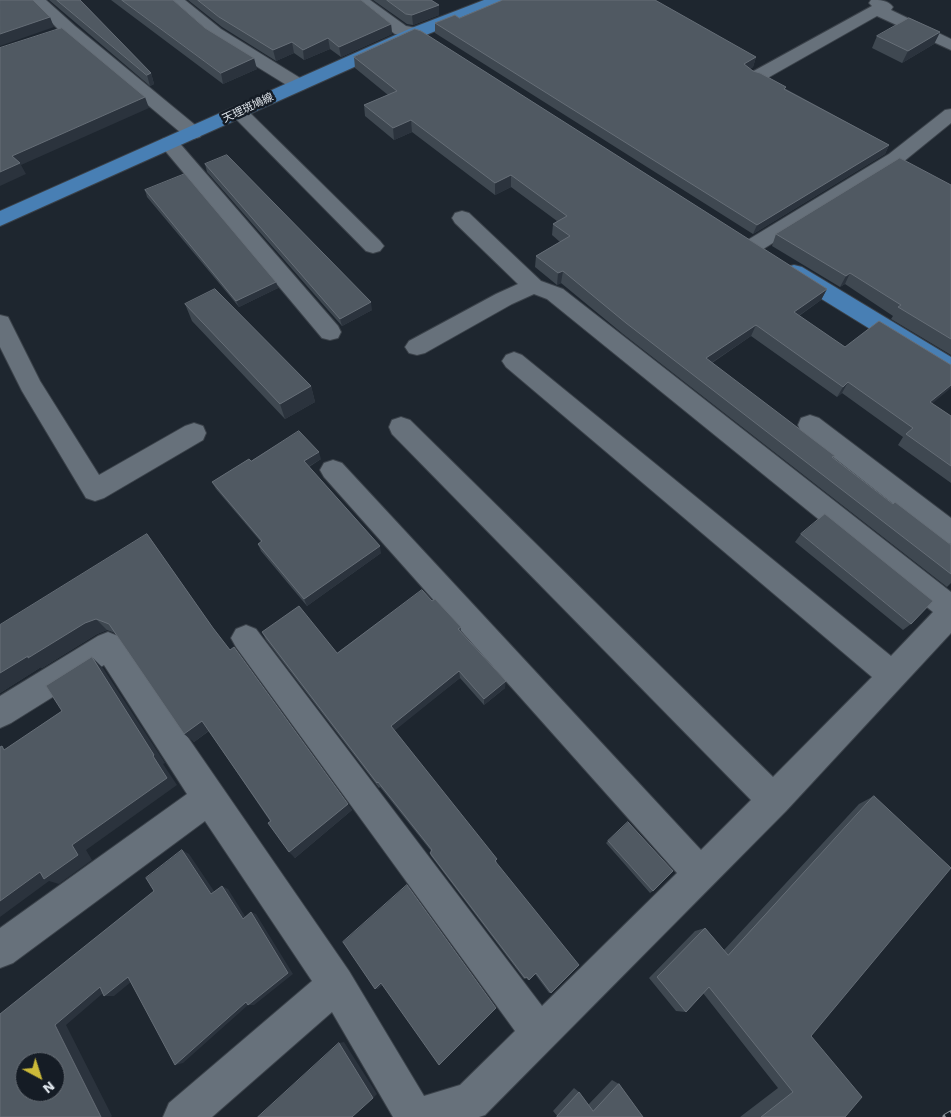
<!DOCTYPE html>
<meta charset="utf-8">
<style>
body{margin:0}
#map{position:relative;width:951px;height:1117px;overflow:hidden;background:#1e262f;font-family:"Work Sans",sans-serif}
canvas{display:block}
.north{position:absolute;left:15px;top:1052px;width:50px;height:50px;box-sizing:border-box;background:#151c25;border:1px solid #656c74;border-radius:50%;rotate:140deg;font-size:14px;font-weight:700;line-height:20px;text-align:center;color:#dee4ea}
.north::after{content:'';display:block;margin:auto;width:18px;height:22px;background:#cbb939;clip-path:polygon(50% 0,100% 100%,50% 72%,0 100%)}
</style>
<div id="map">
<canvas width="951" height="1117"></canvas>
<div class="north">N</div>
</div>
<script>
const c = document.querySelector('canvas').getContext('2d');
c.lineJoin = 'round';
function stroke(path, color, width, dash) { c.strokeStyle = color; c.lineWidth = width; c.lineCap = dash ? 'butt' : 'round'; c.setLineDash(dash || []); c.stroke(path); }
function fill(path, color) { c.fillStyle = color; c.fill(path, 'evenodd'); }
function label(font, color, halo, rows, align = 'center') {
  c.font = font + ' "Work Sans","Noto Sans JP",sans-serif'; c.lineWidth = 5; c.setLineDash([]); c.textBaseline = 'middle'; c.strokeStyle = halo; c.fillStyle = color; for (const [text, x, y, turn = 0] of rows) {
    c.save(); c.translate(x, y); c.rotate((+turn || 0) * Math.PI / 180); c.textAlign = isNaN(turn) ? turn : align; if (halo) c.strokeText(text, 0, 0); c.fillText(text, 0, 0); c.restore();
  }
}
const minor = new Path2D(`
 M29,0H46L75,26L200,129L202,133L200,137L193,139L186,137L63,34Z
 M167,0H185L221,29L305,81L308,85L305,89L299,90L293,89L209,37Z
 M352,0H370L406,26L421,29L423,33L421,37L415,38L395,34Z
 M871,0C880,0 888,0 893,7L891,10L951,39V50L877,16L764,80L758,81L752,80L749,76L752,72L872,6L869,3Z
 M239,107L245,108L380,241L384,246L380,251L373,253L366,251L233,116L230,112L233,108Z
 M951,109V123L903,162L760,251L753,253L746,251L742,246L746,241L889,154L945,110Z
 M169,137L176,139L338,326L341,332L338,338L330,340L322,338L162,147L160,143L162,139Z
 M462,211L469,213L541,281L563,289L951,592V633L786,811L485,1115L479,1117H393L332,1012L212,1117H163L169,1103L312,981L205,821L13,963L0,968V928L187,794L104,665L11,723L0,728V696L98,636L108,632L118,636L349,971L424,1096L460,1085L515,1031L236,647L231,638L236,629L246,625L256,629L542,1006L677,873L324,477L320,470L324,463L333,460L342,463L701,850L751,800L392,434L389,427L392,420L401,417L410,420L773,777L872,677L506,367L502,361L506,355L514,352L522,355L891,656L933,612L547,299L534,294L512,304L425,353L417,355L409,353L405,347L409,341L496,294L518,284L455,223L452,218L455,213Z
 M0,315L8,317L40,381L99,475L185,426L194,423L203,426L206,433L203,440L104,498L95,501L86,498L22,391L0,347Z
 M810,415L819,418L951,518V544L941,541L801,432L798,425L801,418Z`);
const major = new Path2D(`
 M484,0H506L504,3L421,37L0,226V211L409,29Z
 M794,265L802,267L951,357V377L943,374L786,277L783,272L786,267Z`);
stroke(minor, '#3b424a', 2);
stroke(major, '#3b424a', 2);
fill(minor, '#67717b');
fill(major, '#487fb4');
const rail = new Path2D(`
 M946,1117L951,1114`);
stroke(rail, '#8b9199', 7);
stroke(rail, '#151c25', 5, [14]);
fill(new Path2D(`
 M49,0H80L151,73L154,84L150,86Z
 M111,0H173L205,28L257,69L223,84Z
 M188,0H361L391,24L392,34L341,57L330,49L304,60L294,53L276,61L222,27Z
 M373,0H431L439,5V15L413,25L407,24Z
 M459,18L756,57L753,67L750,69L753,71L889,145L885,154L753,234L435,33V23Z
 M940,32L934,44L902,63L872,48L877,36Z
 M354,57L827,289L821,300L799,316L845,347L951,416V483L898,445L903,437L842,393L837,397L751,336L712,363L893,504L951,545V583L947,587L623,334L561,283L557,285L535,267L536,256L560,242L552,235L553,224L557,221L511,187L495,195L412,132L394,140L365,116L364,105L388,95L355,68Z
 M205,164L372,310L342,326L207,172Z
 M951,185V355L891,319L893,316L845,284L840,287L772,246L776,234Z
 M145,190L278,288L239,307L147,197Z
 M185,304L311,386L315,402L285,419L192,321Z
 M321,459L309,467L381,553L307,606L261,551L258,544L261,542L216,489L212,482L251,461Z
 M147,534L213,628L352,810L295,858L209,731L194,742L115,633L107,630L97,634L42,668L41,667L0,693V625Z
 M801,534L911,624L903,630L795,542Z
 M432,601L461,627V633L505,688L484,705L460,678L394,730L497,862L496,863L551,993H549L535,974L529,980H528L526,978L524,979L431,856L430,853L431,851L380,787L379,788L266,640L262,632L337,653Z
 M874,796L811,1036L845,1117H740L778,1088L703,993L686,1012L676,1011L649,978L695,931L705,928L724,950L859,804Z
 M608,841L653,891L650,893L606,843Z
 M612,1080L619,1084L643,1117H558L553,1111L574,1088L579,1092L588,1105Z`), '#3f4851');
fill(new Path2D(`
 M439,5V15L413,25L412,15Z
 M50,17L54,27L0,46V34Z
 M391,24L392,34L341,57L339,47Z
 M940,32L934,44L902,63L908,51Z
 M328,38L330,49L304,60L303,50Z
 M292,42L294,53L276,61L273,50Z
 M756,57L753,67L741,74L744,64Z
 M254,58L257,69L223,84L221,73Z
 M151,73L154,84L150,86L147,75Z
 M145,97L149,108L21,165L26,174L0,186V172L12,156Z
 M411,120L412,132L394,140L393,128Z
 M889,145L885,154L753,234L757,225Z
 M511,175V187L495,195V183Z
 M563,271L561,283L557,285L558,273Z
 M850,273L845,284L840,287L846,276Z
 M276,282L278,288L239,307L236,301Z
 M827,289L821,300L788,323L794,312Z
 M371,302L372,310L342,326L340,319Z
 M756,325L751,336L702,369L706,358Z
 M848,382L842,393L837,397L843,387Z
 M951,385V388L922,412L930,402Z
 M311,386L315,402L285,419L280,404Z
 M319,452L321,459L306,468L304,461Z
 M380,546L381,553L307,606L304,599Z
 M96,619L107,630L97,634L42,668L41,667L0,693V673L28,656L85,623Z
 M92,657L103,668L165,763L163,764L177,785L86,850L92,860L59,884L49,881L0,917V901L72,845L153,756Z
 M459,671L460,678L393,732L391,726Z
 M506,681L505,688L484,705V699Z
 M202,721L211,729L194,742L184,734Z
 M348,804L352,810L295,858L289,852Z
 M182,850L189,854L218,897L211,894Z
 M222,886L228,889L248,921L243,919Z
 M251,912L256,914L293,974L254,1005H248L183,1063L175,1065L246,1002Z
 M128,977H137L114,996H104Z
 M381,983L384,984L378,989H375Z
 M100,987L109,988L66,1025L112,1116L111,1117H101L55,1025Z
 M344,1042L377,1094L373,1098L339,1043Z`), '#2b333d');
const building = new Path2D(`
 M0,0H33L50,17L0,34Z
 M57,0H80L151,73L147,75Z
 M122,0H173L205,28L254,58L221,73Z
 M198,0H361L391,24L339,47L328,38L303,50L292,42L273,50L219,17Z
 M387,0H431L439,5L412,15L406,14Z
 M503,0H655L756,57L744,64L753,71L760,73L786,87L784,89L889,145L757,225L435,23L455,15L459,18Z
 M909,18L940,32L908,51L877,36Z
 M62,28L145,97L12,156L20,163L0,172V48Z
 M415,29L421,31L827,289L794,312L845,347L879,321L951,365V385L930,402L951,416V466L906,434L913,428L848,382L843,387L756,325L706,358L835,456L832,457L893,504L895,502L951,545V574L626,323L563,271L558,273L536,256L570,236L553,224L567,216L511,175L495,183L411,120L393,128L364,105L397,91L354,57Z
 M227,155L371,302L340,319L205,164Z
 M900,158L951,185V339L898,307L901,305L850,273L846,276L776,234Z
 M185,174L276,282L236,301L145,190Z
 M215,289L311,386L280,404L185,304Z
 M299,431L319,452L304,461L380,546L304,599L258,544L262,541L212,482L249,459L251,461Z
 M825,514L933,601L911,624L801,534Z
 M147,534L213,628L230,650L234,647L348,804L289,852L268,823L271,821L202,721L184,734L109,624L96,619L85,623L28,658V656L0,673V625Z
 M422,590L432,601L435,599L461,627L458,629L506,681L484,699L459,671L391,726L497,859L495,861L579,965L551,993L536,973L529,980L527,977L525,978L430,853L432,850L378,782L377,783L262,632L299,606L337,653Z
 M92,657L154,755L153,756L167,778L72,845L78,855L44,879L40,872L0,901V747L2,746L4,750L62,711L46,686Z
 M874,796L951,868L811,1036L862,1097L845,1117H761L793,1092L709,987L686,1012L657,977L705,928L728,955Z
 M628,822L673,871L653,891L608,841Z
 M182,850L211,894L222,886L243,919L251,912L288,973L248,1005L246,1002L175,1065L128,977L104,996L100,987L55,1025L101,1117H0V1014L154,891L146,878ZM25,1062H55V1092H25Z
 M407,885L496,1008L439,1065L381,983L375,989L343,942Z
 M339,1043L373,1098L352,1117H258Z
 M619,1084L643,1117H557V1116L579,1092L593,1111Z`);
fill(building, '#505962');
stroke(building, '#666e77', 1);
label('11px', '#dee4ea', '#151c25', [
 ["天理斑鳩線",248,108,-25]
]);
</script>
